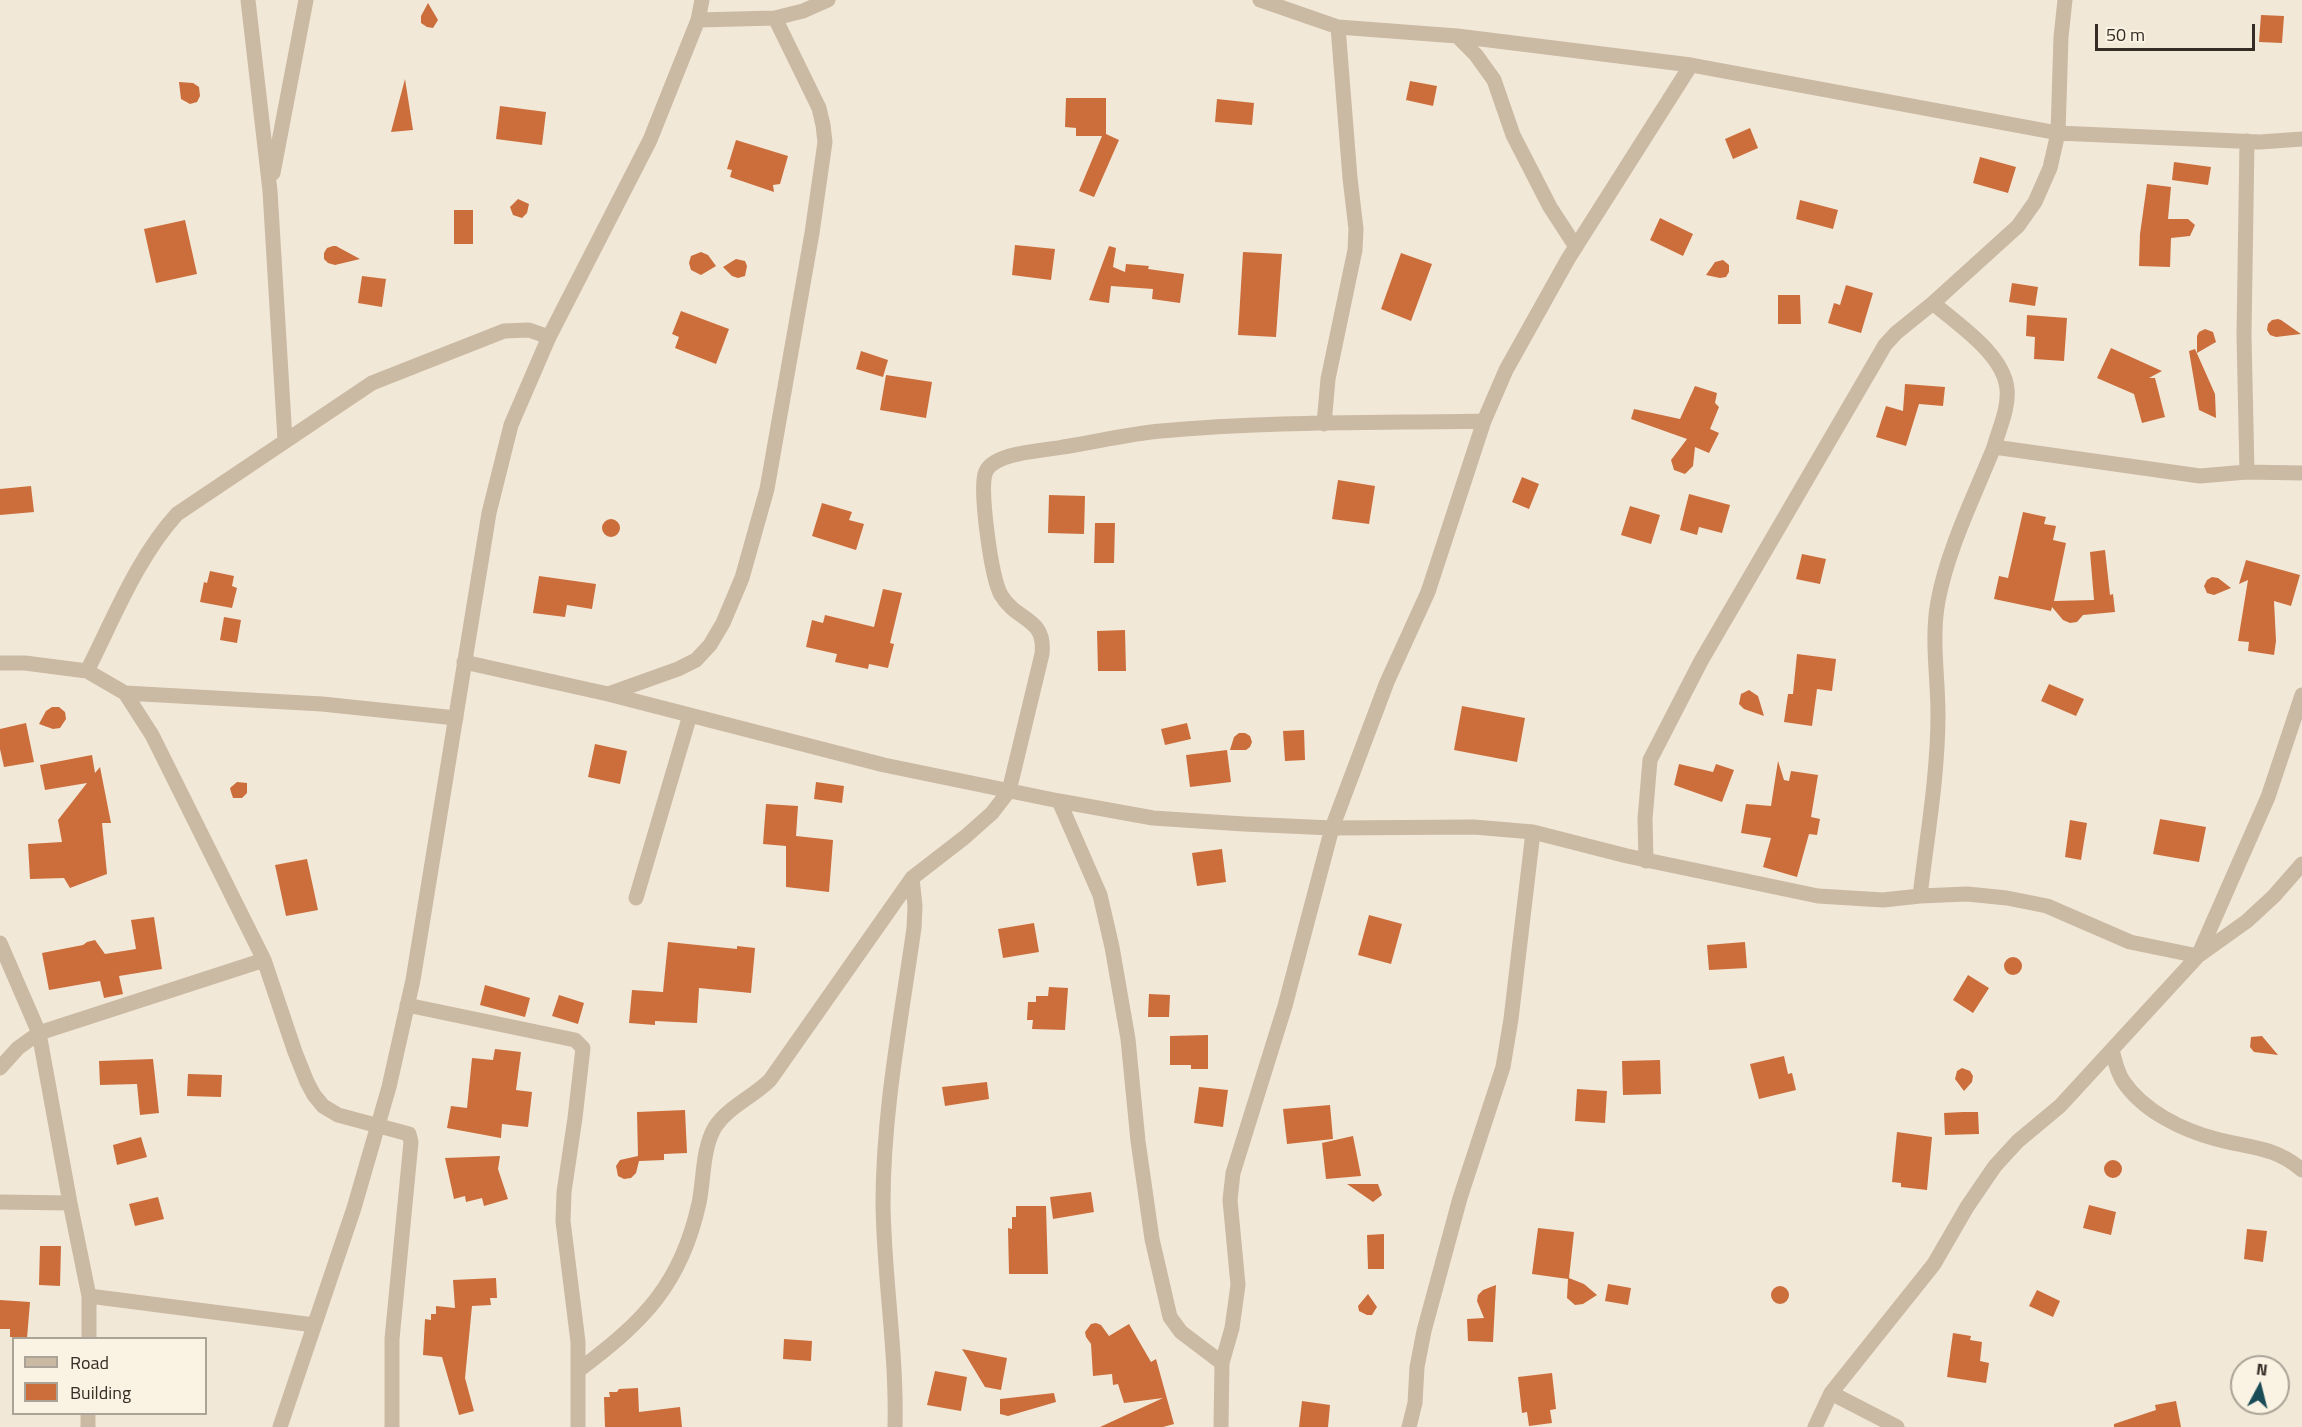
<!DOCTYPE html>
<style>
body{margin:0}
#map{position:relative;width:2302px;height:1427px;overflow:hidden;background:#f2e8d7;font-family:"Titillium Web",sans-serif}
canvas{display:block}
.legend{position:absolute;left:12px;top:1337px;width:195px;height:78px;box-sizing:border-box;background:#faf2e3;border:2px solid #aba397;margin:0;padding:8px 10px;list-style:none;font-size:18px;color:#342c25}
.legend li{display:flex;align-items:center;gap:12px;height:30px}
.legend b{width:30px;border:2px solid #aba397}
.north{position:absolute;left:2230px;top:1355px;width:60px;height:60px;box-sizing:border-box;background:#faf2e3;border:2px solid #aba397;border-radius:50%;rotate:7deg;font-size:16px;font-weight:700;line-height:24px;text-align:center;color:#342c25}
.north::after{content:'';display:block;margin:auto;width:21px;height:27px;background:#1a4c57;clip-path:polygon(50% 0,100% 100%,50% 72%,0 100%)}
.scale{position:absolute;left:2095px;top:24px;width:160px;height:27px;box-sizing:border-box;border:3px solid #342c25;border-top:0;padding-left:8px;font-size:18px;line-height:21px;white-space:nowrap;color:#342c25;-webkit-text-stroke:4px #faf2e3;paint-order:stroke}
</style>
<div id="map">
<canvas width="2302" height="1427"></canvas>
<ul class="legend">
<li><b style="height:8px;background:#cab9a3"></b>Road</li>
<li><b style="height:16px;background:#cb6e3c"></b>Building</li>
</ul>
<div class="north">N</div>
<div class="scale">50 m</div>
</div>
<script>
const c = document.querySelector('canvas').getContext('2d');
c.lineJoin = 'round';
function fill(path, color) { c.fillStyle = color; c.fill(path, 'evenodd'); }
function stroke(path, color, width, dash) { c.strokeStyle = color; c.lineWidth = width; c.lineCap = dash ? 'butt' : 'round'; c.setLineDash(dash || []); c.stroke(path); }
fill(new Path2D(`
 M428,3L438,20L433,28L427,27L421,23V16Z
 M2261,15L2284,16L2282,43L2259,42Z
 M405,79L413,130L391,132Z
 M1410,81L1437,86L1433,106L1406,100Z
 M179,82L193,83L199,87L200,96L197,102L190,104L181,99Z
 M1066,98H1106V134L1119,140L1094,197L1079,191L1102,136H1076V128L1065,127Z
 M1217,99L1254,103L1252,125L1215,122Z
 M500,106L546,112L542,145L496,139Z
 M1750,128L1758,148L1733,159L1725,139Z
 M736,140L788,156L780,184L773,185L774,192L730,177L732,170L727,169Z
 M1980,157L2016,167L2008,193L1973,183Z
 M2174,162L2211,167L2208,185L2172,180Z
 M2147,184L2171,187L2168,219H2188L2195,225L2190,236L2171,238L2170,267L2139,266L2140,234Z
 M518,199L529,204L527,213L522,218L513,215L510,207Z
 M1800,200L1838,210L1833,229L1796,219Z
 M454,210H473V244H454Z
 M1660,218L1693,234L1683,256L1650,240Z
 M185,220L197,274L156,283L144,229Z
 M1015,245L1055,249L1051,280L1012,275Z
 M333,246H336L360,259L335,265L328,263L324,259V253L327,248Z
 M1109,246L1116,248L1113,267L1125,272L1126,264L1149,266L1148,269L1184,274L1180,303L1152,299L1153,289L1111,286L1109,303L1089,300Z
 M701,252L708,255L716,266L701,275L691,270L689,263L691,256Z
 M1243,252L1282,254L1276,337L1238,335Z
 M1401,253L1432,264L1411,321L1381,309Z
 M736,259L745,261L747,266L745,276L738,278L732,276L723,267Z
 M1723,260L1729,265V272L1726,277L1720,278L1706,275L1715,262Z
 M362,276L386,279L382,307L358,303Z
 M2012,283L2038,287L2035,306L2009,302Z
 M1846,285L1873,293L1861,333L1828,323L1834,303L1840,305Z
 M1778,295H1800L1801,324H1778Z
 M681,311L729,329L716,364L675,348L679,337L672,334Z
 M2027,315L2067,318L2064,361L2034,359L2035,337L2026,336Z
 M2278,319L2281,320L2301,334L2276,337L2270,335L2267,330L2268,324L2272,320Z
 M2205,329L2213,332L2216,342L2197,353V336L2199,332Z
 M2111,348L2162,371L2149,378H2155L2165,417L2142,423L2134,394L2097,378Z
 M2195,349L2215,394L2216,418L2199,410L2189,351Z
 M861,351L888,360L883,377L856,369Z
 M886,375L932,382L926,418L880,410Z
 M1905,384L1945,387L1943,406L1919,404L1906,446L1876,437L1886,406L1903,411Z
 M1695,386L1717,393L1715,403L1719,407L1710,429L1719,433L1709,453L1695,447L1693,466L1685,474L1674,470L1671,460L1687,439L1631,419L1634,409L1680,419Z
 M1522,477L1539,484L1529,509L1512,502Z
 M1338,480L1375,486L1369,524L1332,519Z
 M31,486L34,512L0,515V489Z
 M1689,494L1730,505L1722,533L1699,527L1697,535L1680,530Z
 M1049,495L1085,496L1084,534L1048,533Z
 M822,503L852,512L849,520L864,524L856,550L812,536Z
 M1630,506L1660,515L1651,544L1621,535Z
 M2023,512L2046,517L2044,524L2056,526L2053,540L2066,543L2054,601L2094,600L2090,552L2105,550L2110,595L2113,594L2115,612L2083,615L2077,622L2070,623L2063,620L2052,607L2051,611L1994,599L1999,576L2008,578Z
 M602 528a9 9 0 1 1 18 0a9 9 0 1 1-18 0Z
 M1095,523H1115L1114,563H1094Z
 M1802,554L1826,559L1820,584L1796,579Z
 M2246,560L2300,575L2291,606L2274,601L2276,641L2274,655L2248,651L2249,642L2238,641L2248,580L2239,584Z
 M210,571L234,576L232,586L237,588L232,608L200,602L204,582L207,583Z
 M539,576L596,584L592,609L567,605L565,617L533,613Z
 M2212,577L2218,578L2231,588L2214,595L2207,593L2204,586L2207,580Z
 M883,589L902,593L890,643L894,644L888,668L869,664L868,669L835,662L837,654L806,647L812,620L823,623L825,615L874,627Z
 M224,617L241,620L237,643L220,640Z
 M1125,630L1126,671H1098L1097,631Z
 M1797,654L1836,659L1832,691L1817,689L1812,726L1784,722L1788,694H1793Z
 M2049,684L2084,699L2076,716L2041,701Z
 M1749,690L1758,696L1764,716L1744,709L1739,704L1741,694Z
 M1462,706L1525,718L1517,762L1454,750Z
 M52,707H59L65,712L66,719L60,728L53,729L39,724L46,711Z
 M26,723L34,762L4,767L0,749V729Z
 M1187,723L1191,739L1165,745L1161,729Z
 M1304,730L1305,760L1285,761L1283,731Z
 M1239,733H1245L1250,736L1252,742L1250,747L1246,750H1230L1234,737Z
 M595,744L627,751L620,784L588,777Z
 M1227,750L1231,782L1190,787L1186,755Z
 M92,755L95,773L100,767L111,823H102L107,874L70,888L64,878L30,879L28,844L62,842L58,820L87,783L45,790L40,765Z
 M1778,761L1784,780L1789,781L1791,771L1818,775L1811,817L1820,819L1817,835L1809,834L1797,877L1763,867L1771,838L1741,833L1746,804L1771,806Z
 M1679,764L1713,772L1716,764L1734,770L1722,802L1674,785Z
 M237,782L247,783V793L242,798H233L231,792L230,788Z
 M816,782L844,786L842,803L814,799Z
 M766,804L798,806L796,836L833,840L829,892L786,887V846L763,844Z
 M2160,819L2206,827L2199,862L2153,854Z
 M2070,820L2087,823L2081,860L2065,857Z
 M1222,849L1226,882L1197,886L1192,853Z
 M307,859L318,910L286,916L275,865Z
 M1369,915L1402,924L1391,964L1358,955Z
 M154,917L162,969L119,976L123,994L104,998L100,981L49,990L42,953L83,945L87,942L95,940L105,954L136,949L131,920Z
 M1034,923L1039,952L1003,958L998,929Z
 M668,942L737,949V946L755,948L751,993L699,988L697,1023L655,1021V1025L629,1023L632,990L663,992Z
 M1745,942L1747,968L1709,970L1707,945Z
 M2004 966a9 9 0 1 1 18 0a9 9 0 1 1-18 0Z
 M1968,975L1989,988L1973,1013L1953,1000Z
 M485,985L530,998L525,1017L480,1005Z
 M1049,987L1068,988L1065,1030L1032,1029L1033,1020H1027L1028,1002H1036V996H1048Z
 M1149,994L1170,995L1169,1017H1148Z
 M559,995L584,1003L578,1024L552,1016Z
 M1208,1035V1069H1191V1065H1170V1036Z
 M2262,1036L2278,1055L2254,1052L2250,1047L2251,1037Z
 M495,1049L521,1052L516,1090L532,1092L528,1127L502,1124L501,1138L447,1128L451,1106L467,1108L472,1058L493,1060Z
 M1784,1056L1788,1074L1792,1073L1796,1090L1759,1099L1750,1064Z
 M153,1059L159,1113L140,1115L137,1084L100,1085L99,1061Z
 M1660,1060L1661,1094L1623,1095L1622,1061Z
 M1962,1068L1970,1071L1973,1076L1972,1082L1964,1091L1955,1079L1957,1071Z
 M188,1074L222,1075L221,1097L187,1096Z
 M987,1082L989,1099L945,1106L942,1087Z
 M1199,1087L1228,1090L1223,1127L1194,1123Z
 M1577,1089L1607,1091L1605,1123L1575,1121Z
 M1330,1105L1333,1139L1287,1144L1283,1109Z
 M685,1110L687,1153L664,1154V1160L639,1161L636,1173L631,1178L624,1179L618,1176L616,1166L620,1160L638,1156L637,1112Z
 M1963,1112H1978L1979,1134L1945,1135L1944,1113Z
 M1897,1132L1932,1137L1927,1190L1901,1187V1183L1892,1182Z
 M1353,1136L1361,1176L1326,1179L1322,1143Z
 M141,1137L147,1157L117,1165L113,1145Z
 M500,1156L498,1169L508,1199L484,1206L482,1198L466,1202L465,1196L454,1199L445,1158Z
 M2104 1169a9 9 0 1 1 18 0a9 9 0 1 1-18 0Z
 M1347,1184H1378L1382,1195L1373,1202Z
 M1091,1192L1094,1212L1053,1219L1050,1197Z
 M158,1197L164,1219L135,1226L129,1204Z
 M2089,1205L2116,1212L2111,1235L2083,1228Z
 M1016,1206H1046L1048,1274H1009L1008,1228L1012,1229V1217H1016Z
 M1538,1228L1574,1232L1569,1278L1584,1284L1597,1295L1583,1304L1575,1305L1567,1298L1568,1279L1532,1274Z
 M2247,1229L2267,1231L2263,1262L2244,1259Z
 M1384,1234V1269H1368L1367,1235Z
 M40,1246H61L60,1286L39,1285Z
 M496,1278L497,1298H490L491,1305L472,1306L465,1378L474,1411L459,1415L442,1357L423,1355L425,1319L431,1320V1314H436V1306L455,1308L453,1280Z
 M1608,1284L1631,1288L1628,1305L1605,1301Z
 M1496,1285L1493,1342L1468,1341L1467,1319L1484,1318L1477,1301L1478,1295L1483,1290Z
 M1771 1295a9 9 0 1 1 18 0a9 9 0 1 1-18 0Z
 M2037,1290L2060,1301L2053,1317L2029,1306Z
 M1368,1294L1377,1307L1372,1315H1367L1359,1311L1358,1306Z
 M0,1300L30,1302L27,1338L10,1337V1329H0Z
 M1096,1323L1101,1325L1109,1336L1129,1324L1151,1362L1156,1359L1174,1424L1163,1427H1100L1163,1398L1124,1403L1118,1384L1113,1385L1112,1374L1093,1376L1091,1344L1086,1337L1085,1332L1091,1324Z
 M1953,1333L1971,1336L1970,1340L1982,1342L1980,1361L1989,1363L1986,1383L1947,1377Z
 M784,1339L812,1341L811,1361L783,1359Z
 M962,1349L1007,1358L1001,1390L985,1387Z
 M935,1371L967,1377L961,1411L927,1405Z
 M1552,1373L1556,1409L1550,1410L1552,1423L1529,1426L1527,1412L1522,1413L1518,1377Z
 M638,1388L639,1412L680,1407L682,1427H605L604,1397H610L609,1392H617L619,1389Z
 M1054,1393L1056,1402L1008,1416L1000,1414V1399Z
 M1302,1401L1330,1405L1328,1427H1299Z
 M2176,1401L2181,1427H2114V1424L2156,1410L2155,1405Z`), '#cb6e3c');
stroke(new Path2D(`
 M248,0L270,191L285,440
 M1260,0L1338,27L1457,36L1691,65L2058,133L2260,142L2302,139
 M698,20L775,18L803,11L828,0
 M1457,36L1476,55L1494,80L1513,135L1550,207L1576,247
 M273,173L306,0
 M1933,303C1957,324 2004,354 2007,389C2009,408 1999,429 1994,447L2200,476L2247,472L2302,473
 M1324,424L1328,379L1355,250L1356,229L1350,178L1338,27
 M2247,472L2244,335L2247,141
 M464,662L608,694L884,765L1059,801L1153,818L1244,824L1332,828L1474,827L1533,832L1627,856L1818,896L1883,900L1920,896L1967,894L2007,898L2047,906L2130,942L2198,956
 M0,663H25L87,671L125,693L152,735L264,960L295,1052L307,1082L314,1095L323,1106L338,1115L409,1134L411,1142L392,1339V1427
 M87,671C114,618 137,558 177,514L372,383L504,331L529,330L549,337
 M125,693L322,704L456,718
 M608,694L678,669L696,660L710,645L723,623L742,578L767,489L812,233L825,142L823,125L819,108L775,18
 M1059,801L1100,895L1112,947L1128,1039L1138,1141L1152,1239L1170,1317L1181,1332L1222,1363
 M1646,861L1645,819L1650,760L1701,661L1885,345L1896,333L1933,303L2018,226L2035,202L2050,168L2058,133L2061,37L2065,0
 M1920,896C1927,836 1938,775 1938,714C1938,677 1931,639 1938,601C1948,548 1974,497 1994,447
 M636,898L690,715
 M0,943L39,1033L70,1203L89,1296V1338
 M2198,956L2268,797L2302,695
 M407,1005L575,1040L583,1048L575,1118L564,1192L563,1221L578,1342V1427
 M2112,1050C2115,1061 2117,1072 2123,1081C2143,1111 2182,1130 2216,1139C2249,1148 2274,1146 2302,1170
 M0,1068L18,1048L39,1033L264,960
 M0,1202L70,1203
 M89,1296L314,1325
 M579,1370C643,1322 681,1285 699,1203C704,1180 702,1149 715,1127C728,1107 753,1097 770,1080L912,878L965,837L992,813L1009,791L1042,654C1046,617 1017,622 1001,595C991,577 980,493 985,474C991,452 1043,451 1063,447C1095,442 1128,434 1161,431C1268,421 1377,423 1484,421
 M1831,1393L1897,1427
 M88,1427V1414
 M280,1427L354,1208L389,1087L413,980L489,513L511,425L549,337L650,140L698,20L702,0
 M895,1427C897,1353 884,1279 883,1204C883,1111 901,1020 914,928L915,906L912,878
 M1221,1427L1222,1363L1232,1328L1238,1285L1230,1200L1233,1173L1285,1006L1332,828L1387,682L1428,592L1484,421L1506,370L1568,259L1691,65
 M1409,1427L1415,1403L1417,1367L1424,1331L1460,1198L1503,1067L1511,1019L1533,832
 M1815,1427L1831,1393L1934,1264L1967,1207L1995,1166L2018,1141L2060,1106L2198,956L2247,921L2274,896L2302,864`), '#cab9a3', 15);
</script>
